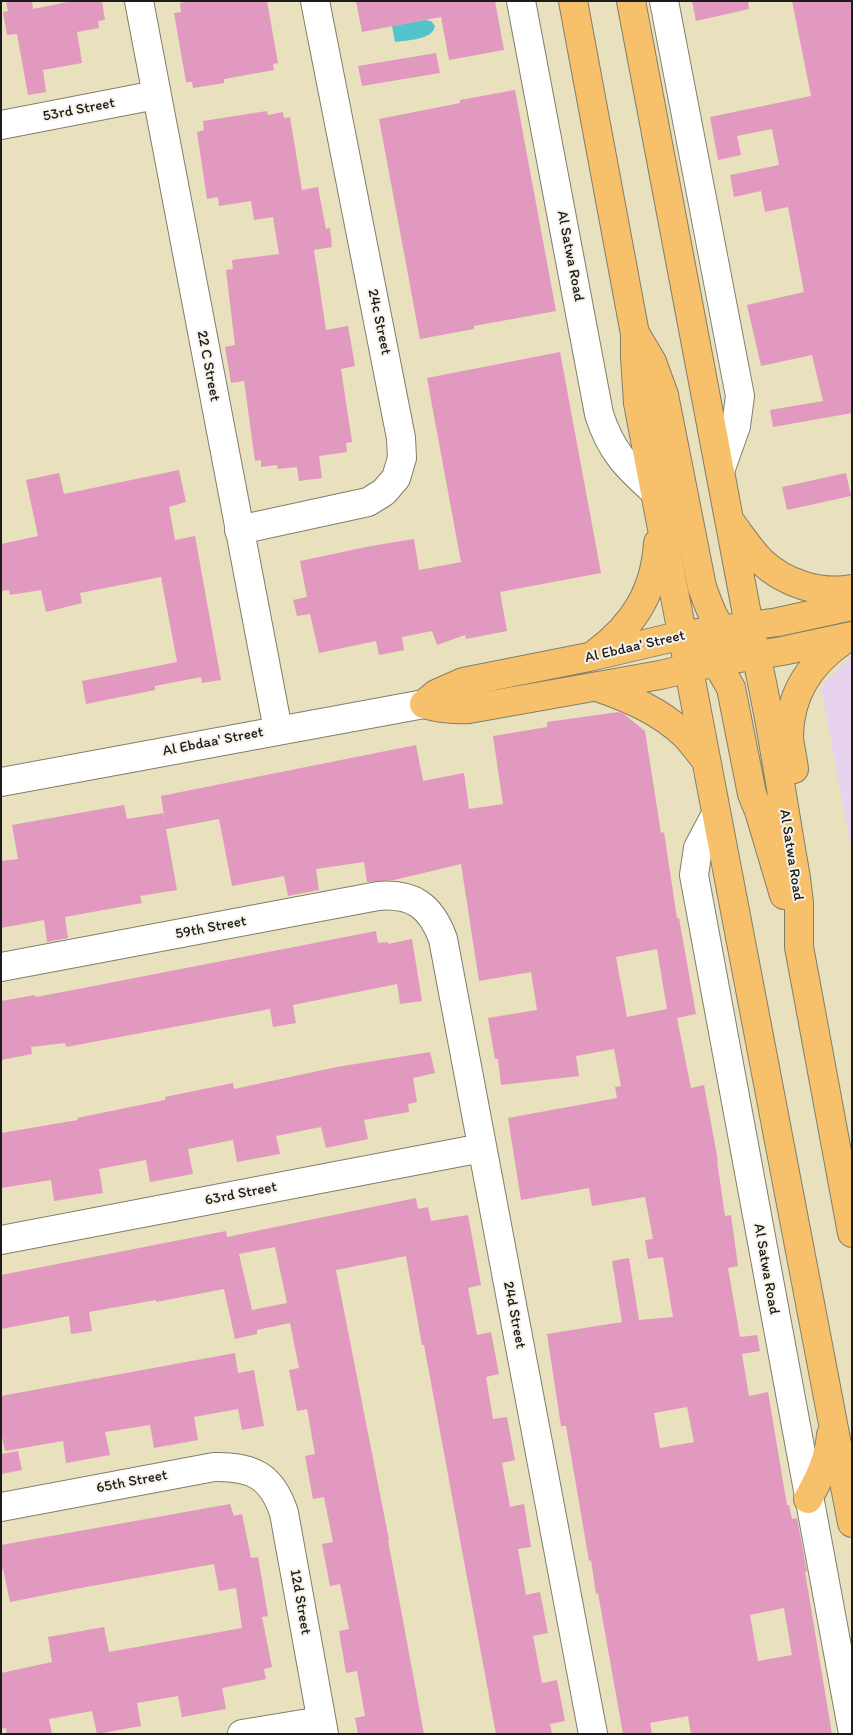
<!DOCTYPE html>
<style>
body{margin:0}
#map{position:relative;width:853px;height:1735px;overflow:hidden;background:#e9e0bd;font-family:Itim,sans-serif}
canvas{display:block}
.frame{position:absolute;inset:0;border:2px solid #1c1c1c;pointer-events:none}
</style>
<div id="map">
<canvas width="853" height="1735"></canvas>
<div class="frame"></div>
</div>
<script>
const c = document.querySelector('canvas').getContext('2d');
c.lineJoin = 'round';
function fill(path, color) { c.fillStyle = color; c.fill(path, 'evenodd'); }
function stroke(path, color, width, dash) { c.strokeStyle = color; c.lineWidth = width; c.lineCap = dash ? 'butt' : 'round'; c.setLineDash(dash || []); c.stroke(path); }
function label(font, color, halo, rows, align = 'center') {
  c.font = font + ' Itim,sans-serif'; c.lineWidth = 4; c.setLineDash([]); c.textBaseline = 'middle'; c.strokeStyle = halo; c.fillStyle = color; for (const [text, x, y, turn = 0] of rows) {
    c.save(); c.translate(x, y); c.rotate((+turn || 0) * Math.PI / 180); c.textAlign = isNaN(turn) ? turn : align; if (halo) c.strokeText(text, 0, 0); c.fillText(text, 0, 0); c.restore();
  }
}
fill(new Path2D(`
 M852,655V853L821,687Z`), '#e7d2ef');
fill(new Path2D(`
 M425,20L431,21L435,26C433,40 407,40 395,42L392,26Z`), '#55c3cb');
fill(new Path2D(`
 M6,1H32L33,9L72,1H102L105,20L98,21L99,28L77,32L82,63L43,70L46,92L28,95L17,34L7,35L3,12L8,11Z
 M191,1H267L278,63L273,64L274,70L224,79V83L193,88L192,82H186L174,13L181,12L180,3Z
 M356,1H495L504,50L449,60L441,17L362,32Z
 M692,1H748L749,9L696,21Z
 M792,1H852V413L773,427L770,410L823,401L812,355L761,366L747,305L804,292L788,207L765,212L761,191L734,197L730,175L779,165L772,129L737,136L741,155L718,160L710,117L811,96Z
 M436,53L440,73L362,86L358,66Z
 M515,90L556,311L474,326V329L420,339L379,119L460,103V100Z
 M267,111L268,115L283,112L284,118L290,117L302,190L318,187L326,229L330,228L332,247L314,250L326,330L348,326L355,366L341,369L352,442L346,443L347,452L319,456L322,478L299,481L297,467L278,469L277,465L261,467V460L255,461L244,381L231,383L225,347L235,345L226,270L233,269L232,260L279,254L273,217L254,220L251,201L219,206L218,197L207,199L197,132L204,130L203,121Z
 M560,352L601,573L500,592L507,631L466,639L465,635L437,645L432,631L402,637L404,650L379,655L376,641L319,653L310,614L297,616L293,600L307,597L300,561L371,546L414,539L419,570L461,562L427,378Z
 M179,470L186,502L169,507L175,540L195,536L221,680L202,683L201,677L155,686V690L86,704L82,681L177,662L161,577L80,593L82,603L46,612L41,590L10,595L9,590L1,591V544L38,536L26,480L59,473L64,494Z
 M846,473L851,496L787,510L782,487Z
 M619,712L624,714L645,731L661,833L664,832L677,918H679L696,1014L677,1018L691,1088L704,1085L718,1161H717L725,1216L731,1215L738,1266L728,1268L740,1337L757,1335L760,1351L742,1354L749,1396L768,1392L787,1505H789L792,1519L797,1518L807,1572H805L832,1734H691L688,1716L650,1723L652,1734H623L598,1593L596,1594L591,1560L589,1561L566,1426H561L547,1334L622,1322L612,1261L629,1258L639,1320L673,1317L663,1257L648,1259L645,1240L653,1239L645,1197L592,1206L589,1188L521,1200L508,1118L617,1098L615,1087L621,1086L614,1049L576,1056L579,1076L501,1085L498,1059H495L488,1018L537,1010L531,972L479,981L461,864L394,880L367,882L364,862L316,869L319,890L288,896L284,876L232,886L219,819L166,829L177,890L140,896L142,903L65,917L68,938L47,942L44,920L1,928V861L18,859L12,825L124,805L127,819L164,813L165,822L161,796L416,745L423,781L464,773L469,809L503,804L493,736L547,727V722ZM657,949L667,1009L627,1017L616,957ZM687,1407L694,1442L660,1448L654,1413ZM784,1608L792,1655L758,1661L750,1615Z
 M376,931L378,943L388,942V944L412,939L422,1001L400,1004L397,984L293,1005L296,1023L273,1027L270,1009L66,1047L65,1043L31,1047L32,1054L1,1060V1001L35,995V997L68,991Z
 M430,1052L435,1073L413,1078L417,1102L408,1104L409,1112L364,1120L368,1139L326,1148L321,1127L276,1136L280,1154L237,1162L233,1140L188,1149L193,1174L150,1182L146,1160L99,1169L103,1193L54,1201L51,1180L1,1188V1133L78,1120L77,1118L165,1100V1097L233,1083L234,1089L337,1067Z
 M416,1198L418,1209L428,1207L431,1221L468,1215L481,1285L468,1288L477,1335L491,1332L499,1374L486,1377L493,1419L507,1417L515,1460L502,1463L510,1507L524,1504L531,1547L518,1549L526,1595L540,1592L548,1633L533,1636L542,1683L557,1680L565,1721L550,1724L552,1734H496L424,1345H422L406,1256L336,1270L389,1540H388L424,1734H358L355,1718L365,1716L357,1671L346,1673L339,1631L349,1629L340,1584L330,1586L322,1544L333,1542L324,1497L313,1499L305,1456L315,1454L307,1409L297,1411L289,1370L299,1368L290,1323L257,1330V1334L235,1339L224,1289L156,1302V1300L89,1312L92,1331L71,1334L69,1316L1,1329V1275L226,1231L227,1237ZM275,1247L287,1303L252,1310L239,1254Z
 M235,1353L238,1373L254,1370L264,1426L242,1430L238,1409L194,1417L198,1440L154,1448L150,1425L105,1432L110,1455L66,1463L63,1441L5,1451L1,1432V1396Z
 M18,1451L22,1470L1,1474V1454Z
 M230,1504L234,1516L242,1514L251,1558L258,1557L268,1616L262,1617L272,1667L264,1669L266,1679L222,1688L226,1709L182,1717L178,1696L137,1703L141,1726L97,1734L92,1711L49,1719L52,1734H7L6,1728L1,1729V1673L52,1662L48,1637L104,1627L109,1652L242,1628L236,1588L219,1591L214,1564L75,1589L10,1602L3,1569L1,1570V1545Z`), '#e199bf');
const minor = new Path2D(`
 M139,1L278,730
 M521,1L599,414C611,452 627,467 656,493
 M664,1L740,396L736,426L720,471
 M1,125L156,95
 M239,530L368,502L384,492L396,478L402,458L401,438L315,1
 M1,782L424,704
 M716,814L698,848L694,875L852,1728
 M1,967L378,896C413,893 431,906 443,939L593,1734
 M1,1240L482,1148
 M1,1507L214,1467C252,1466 272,1476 284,1513L324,1734
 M242,1734L321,1721`);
const major = new Path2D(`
 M573,1L635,334V357L638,403L852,1523
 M631,1L749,625C770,708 781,794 796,878L799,903V947L852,1233
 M636,335L652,362L664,395L702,587C710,609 714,623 732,640
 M732,524C741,536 750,550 761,561C784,583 820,595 852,589
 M706,651L716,662L731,688L752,794L759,811L784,895
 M596,653C634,625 655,591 658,543
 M597,687C629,698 660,711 685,735C692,742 698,751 705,759
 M424,704L436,694L463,682L589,657L683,635L778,622L852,606
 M424,704C440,709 453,710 469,709L660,675L716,662L782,651L852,636
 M794,769C793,759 790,748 789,738C789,695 809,664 844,640
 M808,1499C819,1479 829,1459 831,1435`);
stroke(minor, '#827e6c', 30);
stroke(major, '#827e6c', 30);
stroke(minor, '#fff', 28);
stroke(major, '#f7c06b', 28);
label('15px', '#1c1c1c', '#f7f3e8', [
 ["53rd Street",79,110,-11],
 ["Al Satwa Road",570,256,79],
 ["24c Street",379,322,78],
 ["22 C Street",208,366,79],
 ["Al Ebdaa' Street",635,647,-13],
 ["Al Ebdaa' Street",213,742,-11],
 ["Al Satwa Road",791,855,81],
 ["59th Street",211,928,-11],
 ["63rd Street",241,1194,-11],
 ["Al Satwa Road",766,1269,80],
 ["24d Street",514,1315,79],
 ["65th Street",132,1482,-11],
 ["12d Street",300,1602,80]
]);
</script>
